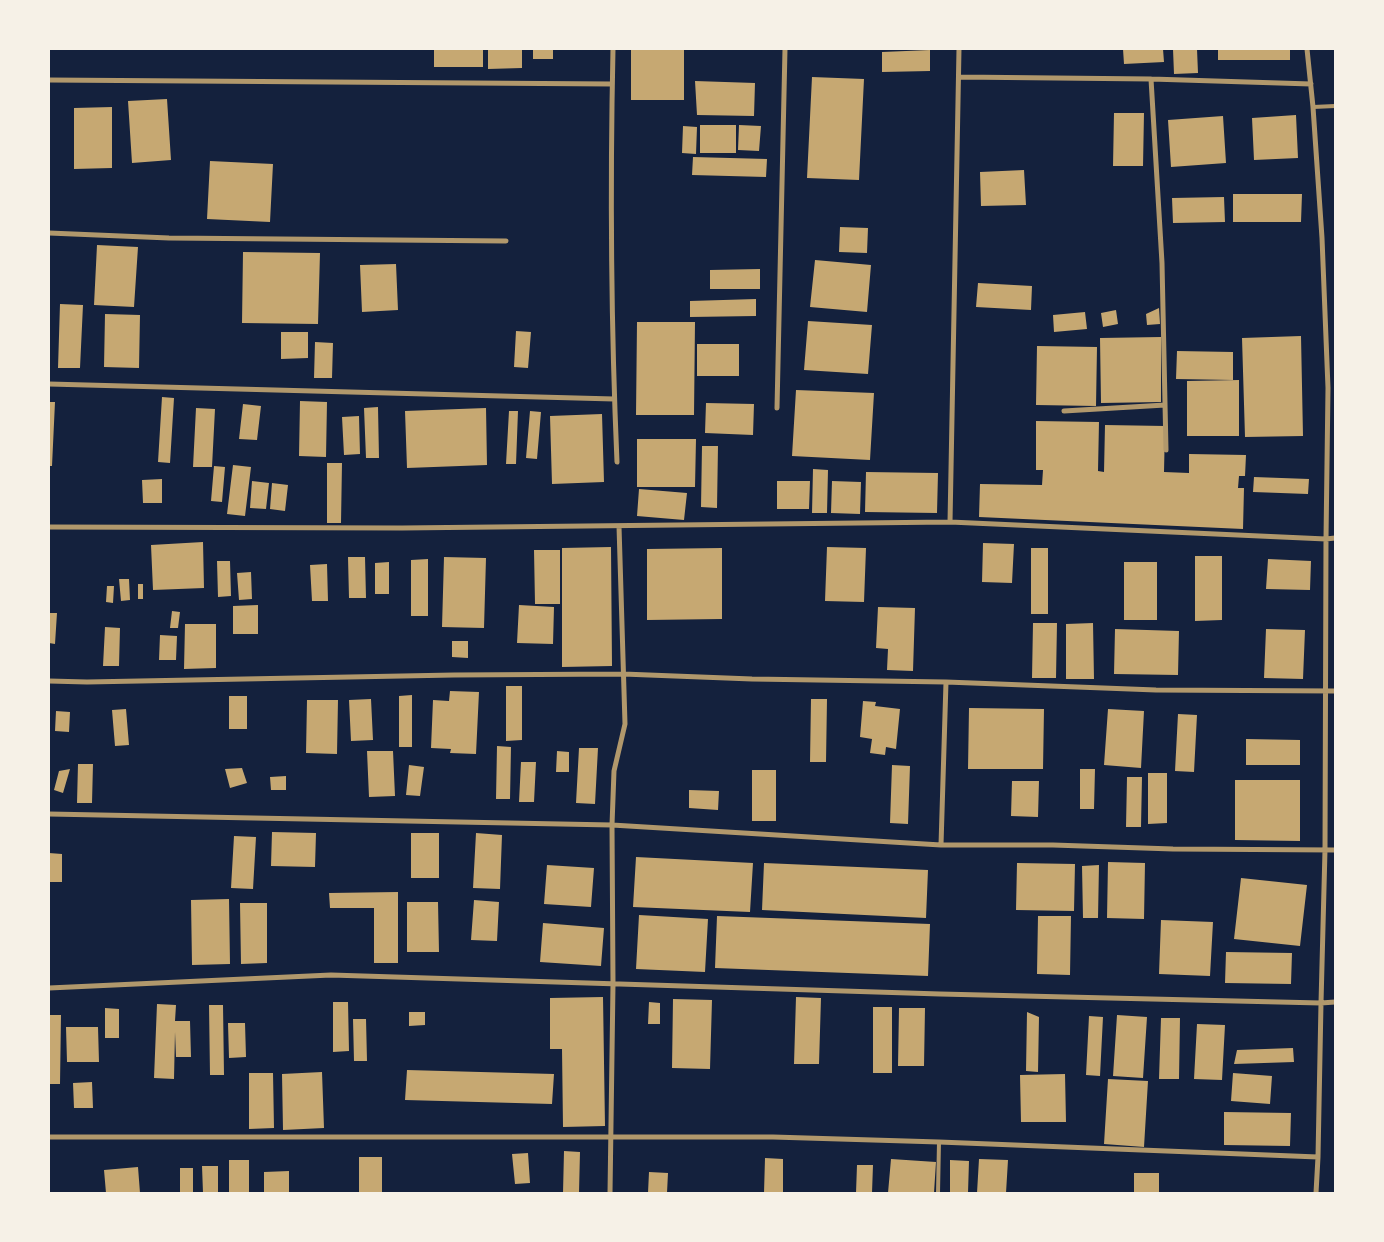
<!DOCTYPE html>
<style>
body{margin:0}
#map{position:relative;width:1384px;height:1242px;overflow:hidden;background:#14213d;font-family:Quicksand,sans-serif}
canvas{display:block}
.frame{position:absolute;inset:0;border:50px solid #f6f1e7;pointer-events:none}
</style>
<div id="map">
<canvas width="1384" height="1242"></canvas>
<div class="frame"></div>
</div>
<script>
const c = document.querySelector('canvas').getContext('2d');
c.lineJoin = 'round';
function fill(path, color) { c.fillStyle = color; c.fill(path, 'evenodd'); }
function stroke(path, color, width, dash) { c.strokeStyle = color; c.lineWidth = width; c.lineCap = dash ? 'butt' : 'round'; c.setLineDash(dash || []); c.stroke(path); }
fill(new Path2D(`
 M434,49H483V67H434Z
 M488,49H522V68L488,69Z
 M533,49H553V59H533Z
 M631,49H684V100H631Z
 M1123,49H1163L1164,62L1124,64Z
 M1173,49H1197L1198,73L1174,74Z
 M1218,49H1290V60H1218Z
 M930,50V71L882,72V52Z
 M812,77L864,79L859,180L807,178Z
 M695,81L755,83L754,116L697,115Z
 M167,99L171,160L132,163L128,101Z
 M112,107V168L74,169V108Z
 M1114,113H1144L1143,166H1113Z
 M1296,115L1298,158L1254,160L1252,118Z
 M1223,116L1226,163L1171,167L1168,120Z
 M700,125H736V153H700Z
 M739,125L761,126L759,151L738,150Z
 M683,126L697,127L696,154L682,153Z
 M693,157L767,159L766,177L692,175Z
 M210,161L273,164L270,222L207,219Z
 M1024,170L1026,205L981,206L980,172Z
 M1233,194H1302L1301,222H1233Z
 M1224,197L1225,222L1173,223L1172,198Z
 M840,227L868,228L867,253L839,252Z
 M97,245L138,247L134,307L94,305Z
 M243,252L320,253L318,324L242,323Z
 M815,260L871,265L867,312L810,307Z
 M396,264L398,310L362,312L360,265Z
 M760,269V289H710V270Z
 M978,283L1032,286L1031,310L976,307Z
 M756,299V316L690,317V301Z
 M60,304L83,305L80,368H58Z
 M1159,308L1160,324L1147,325L1146,314Z
 M1116,310L1118,324L1103,327L1101,313Z
 M1085,312L1087,329L1054,332L1053,315Z
 M105,314L140,315L139,368L104,367Z
 M808,321L872,325L868,374L804,370Z
 M637,322H695L694,415H636Z
 M516,331L531,332L528,368L514,367Z
 M281,332H308V358L281,359Z
 M1301,336L1303,436L1245,437L1242,338Z
 M1161,337V402L1101,403L1100,338Z
 M315,342L333,343L332,378H314Z
 M697,344H739V376H697Z
 M1037,346L1097,347L1096,406L1036,405Z
 M1177,351L1233,352V380L1176,379Z
 M1239,380V436H1187V381Z
 M796,390L874,393L870,460L792,456Z
 M162,397L174,398L170,463L158,462Z
 M300,401L327,402L326,457L299,456Z
 M49,402H55L52,466H49Z
 M706,403L754,404L753,435L705,433Z
 M243,404L261,406L257,440L239,439Z
 M378,407L379,458H366L364,408Z
 M196,408L215,409L212,467H193Z
 M486,408L487,465L407,468L405,411Z
 M509,411H518L516,464H506Z
 M530,411L541,412L537,459L526,458Z
 M602,414L604,482L552,484L550,416Z
 M359,416L360,454L344,455L342,417Z
 M1036,421L1099,422L1098,471L1104,472L1105,425L1165,426L1164,472L1189,473V454L1246,455L1245,476H1239L1238,488H1244L1243,529L979,517L980,484L1042,485L1043,470H1036Z
 M637,439H696L695,487H637Z
 M702,446H718L717,508L701,507Z
 M327,463H342L341,523H327Z
 M233,465L251,467L245,516L227,514Z
 M214,466L225,467L222,502L211,501Z
 M813,469L828,470L827,513H812Z
 M866,472L938,473L937,513L865,512Z
 M1254,477L1309,479L1308,494L1253,492Z
 M162,479V503H143L142,480Z
 M252,481L269,483L266,509L250,508Z
 M777,481H810L809,509H777Z
 M832,481L861,482L860,514L831,513Z
 M272,483L288,485L285,511L270,509Z
 M639,489L687,493L684,520L637,516Z
 M203,542L204,588L153,590L151,545Z
 M983,543L1014,544L1012,583L982,582Z
 M611,547L612,666L562,667V548Z
 M827,547L866,548L864,602L825,601Z
 M722,548V619L647,620V549Z
 M1031,548H1048V614H1031Z
 M534,550H560V604H535Z
 M1195,556H1222V620L1195,621Z
 M348,557H365L366,598H349Z
 M444,557L486,558L484,628L442,627Z
 M428,559V616H411V560Z
 M1268,559L1311,561L1310,590L1266,589Z
 M217,561H230L231,596L218,597Z
 M389,562V594H375V563Z
 M1124,562H1157V620H1124Z
 M327,564L328,601H312L310,565Z
 M251,572L252,599L239,600L237,573Z
 M119,579H129L130,600L121,601Z
 M138,584H143V599H138Z
 M107,586H114L113,603L106,602Z
 M258,605V634H233V606Z
 M519,605L554,607L553,644L517,643Z
 M878,607L915,608L913,671L887,670L888,649L876,648Z
 M172,611L180,612L178,628H170Z
 M49,613H57L55,644L49,643Z
 M1033,623H1057L1056,678H1032Z
 M1093,623L1094,679H1066V624Z
 M185,624H216V668L184,669Z
 M105,627L120,628L119,666H103Z
 M1115,629L1179,631L1178,675L1114,674Z
 M1266,629L1305,630L1303,679L1264,678Z
 M160,635L177,636L176,660H159Z
 M452,641H468V658L452,657Z
 M506,686H522V740L506,741Z
 M450,691L479,692L476,754L450,753L451,749L431,748L433,700L449,701Z
 M412,695V747H399V696Z
 M229,696H247V729H229Z
 M371,699L373,740L351,741L349,700Z
 M811,699H827L826,762H810Z
 M307,700H338L337,754L306,753Z
 M863,701L876,702L875,706L900,709L896,749L886,747L885,755L870,753L872,739L860,737Z
 M969,708L1044,709L1043,769H968Z
 M126,709L129,745L115,746L112,710Z
 M1108,709L1144,711L1141,768L1104,765Z
 M56,711L70,712L69,732L55,731Z
 M1178,714L1197,715L1194,772L1175,771Z
 M1246,739L1300,740V765H1246Z
 M497,746L511,747L510,799H496Z
 M579,748H598L595,804L576,803Z
 M367,751H393L395,796L369,797Z
 M557,751L569,752V772H556Z
 M521,762H536L534,802H519Z
 M78,764H93L92,803H77Z
 M409,765L424,767L420,796L406,795Z
 M892,765L910,766L908,824L890,823Z
 M242,768L247,783L230,788L225,769Z
 M70,769L63,793L54,790L59,771Z
 M1080,769H1095L1094,809H1080Z
 M752,770H776V821H752Z
 M1148,773H1167V823L1148,824Z
 M286,776V790H271L270,777Z
 M1127,777H1142L1141,827H1126Z
 M1235,780H1300V841L1235,840Z
 M1012,781H1039L1038,817L1011,816Z
 M689,790L719,791L718,810L689,808Z
 M272,832L316,833L315,867L271,866Z
 M411,833H439V878H411Z
 M476,833L502,835L500,889L473,888Z
 M234,836L256,837L253,889L231,888Z
 M49,853L62,854V882H49Z
 M636,857L753,863L750,912L633,907Z
 M1108,862L1145,863L1144,919L1107,918Z
 M764,863L928,870L926,918L762,910Z
 M1017,863L1075,864L1074,911L1016,910Z
 M547,865L594,868L591,907L544,904Z
 M1099,865L1098,918H1083L1082,866Z
 M1241,878L1307,885L1300,946L1234,939Z
 M398,892V963H374V908H330L329,893Z
 M229,899L230,964L192,965L191,900Z
 M474,900L499,902L497,941L471,940Z
 M407,902H438L439,952H407Z
 M240,903H267V963L241,964Z
 M639,915L708,919L705,972L636,969Z
 M717,916L930,924L928,976L715,968Z
 M1038,916H1071L1070,975L1037,974Z
 M1161,920L1213,922L1210,976L1159,974Z
 M543,923L604,928L601,966L540,962Z
 M1226,952L1292,953L1291,984L1225,983Z
 M603,997L605,1126L563,1127L562,1049H550V998Z
 M796,997L821,998L819,1064H794Z
 M673,999L712,1000L710,1069L672,1068Z
 M333,1002H348L349,1051L333,1052Z
 M649,1002L660,1003V1024H648Z
 M157,1004L176,1005L175,1021H190L191,1057H176L175,1032L174,1079L154,1078Z
 M209,1005H223L224,1075H210Z
 M873,1007H892V1073H873Z
 M105,1008L119,1009V1038H105Z
 M899,1008H925L924,1066H898Z
 M409,1012H425V1025L409,1026Z
 M1027,1012L1039,1017L1038,1072L1026,1071Z
 M49,1015H61L60,1084H49Z
 M1117,1015L1147,1017L1143,1078L1113,1076Z
 M1089,1016L1103,1017L1100,1076L1086,1075Z
 M1161,1018H1180L1179,1079H1159Z
 M353,1019H366L367,1061H354Z
 M228,1023H245L246,1057L229,1058Z
 M1197,1024L1225,1025L1222,1080L1194,1079Z
 M66,1027H98L99,1062H67Z
 M1293,1048L1294,1062L1234,1064L1237,1050Z
 M407,1070L554,1074L552,1104L405,1100Z
 M322,1072L324,1128L283,1130L282,1074Z
 M249,1073H273L274,1128L249,1129Z
 M1233,1073L1272,1076L1270,1104L1231,1101Z
 M1065,1074L1066,1122H1021L1020,1075Z
 M1108,1079L1148,1081L1144,1147L1104,1144Z
 M92,1082L93,1108H74L73,1083Z
 M1224,1112L1291,1113L1290,1146L1224,1145Z
 M564,1151L580,1152L579,1193H563Z
 M528,1153L530,1183L515,1184L512,1154Z
 M359,1157H382V1193H359Z
 M765,1158L783,1159V1193H764Z
 M891,1159L936,1162L934,1193H888Z
 M979,1159L1008,1160L1006,1193H977Z
 M229,1160H249V1193H229Z
 M950,1160L969,1161L968,1193H950Z
 M857,1165H873L872,1193H856Z
 M202,1166H218V1193H203Z
 M138,1167L140,1193H106L104,1170Z
 M180,1168H193V1193H180Z
 M289,1171V1193H264V1172Z
 M649,1172L668,1173L667,1193H648Z
 M1134,1173H1159V1193H1134Z`), '#c6a872');
stroke(new Path2D(`
 M1313,107L1335,106
 M938,1193L939,1142`), '#b1986c', 4);
stroke(new Path2D(`
 M613,49C610,186 611,325 617,462
 M1307,49L1313,107L1322,238L1328,388L1326,539L1325,850L1321,1003L1318,1157L1316,1193
 M959,77L1151,79L1311,84
 M1151,79L1162,263L1166,450
 M49,80L612,84
 M49,233L169,238L506,241
 M49,384L614,399
 M777,408L785,49
 M1064,411L1165,405
 M950,522L959,49
 M49,527L402,528L950,522L1326,539L1335,538
 M49,681L87,682L454,675L623,674L752,679L946,682L1156,690L1335,691
 M49,814L612,825L941,845H1053L1173,849L1335,850
 M941,845L946,682
 M49,988L331,975L940,994L1321,1003L1335,1002
 M49,1137H773L939,1142L1318,1157
 M610,1193L613,984L612,825L614,771L625,724L619,526`), '#b1986c', 5);
</script>
